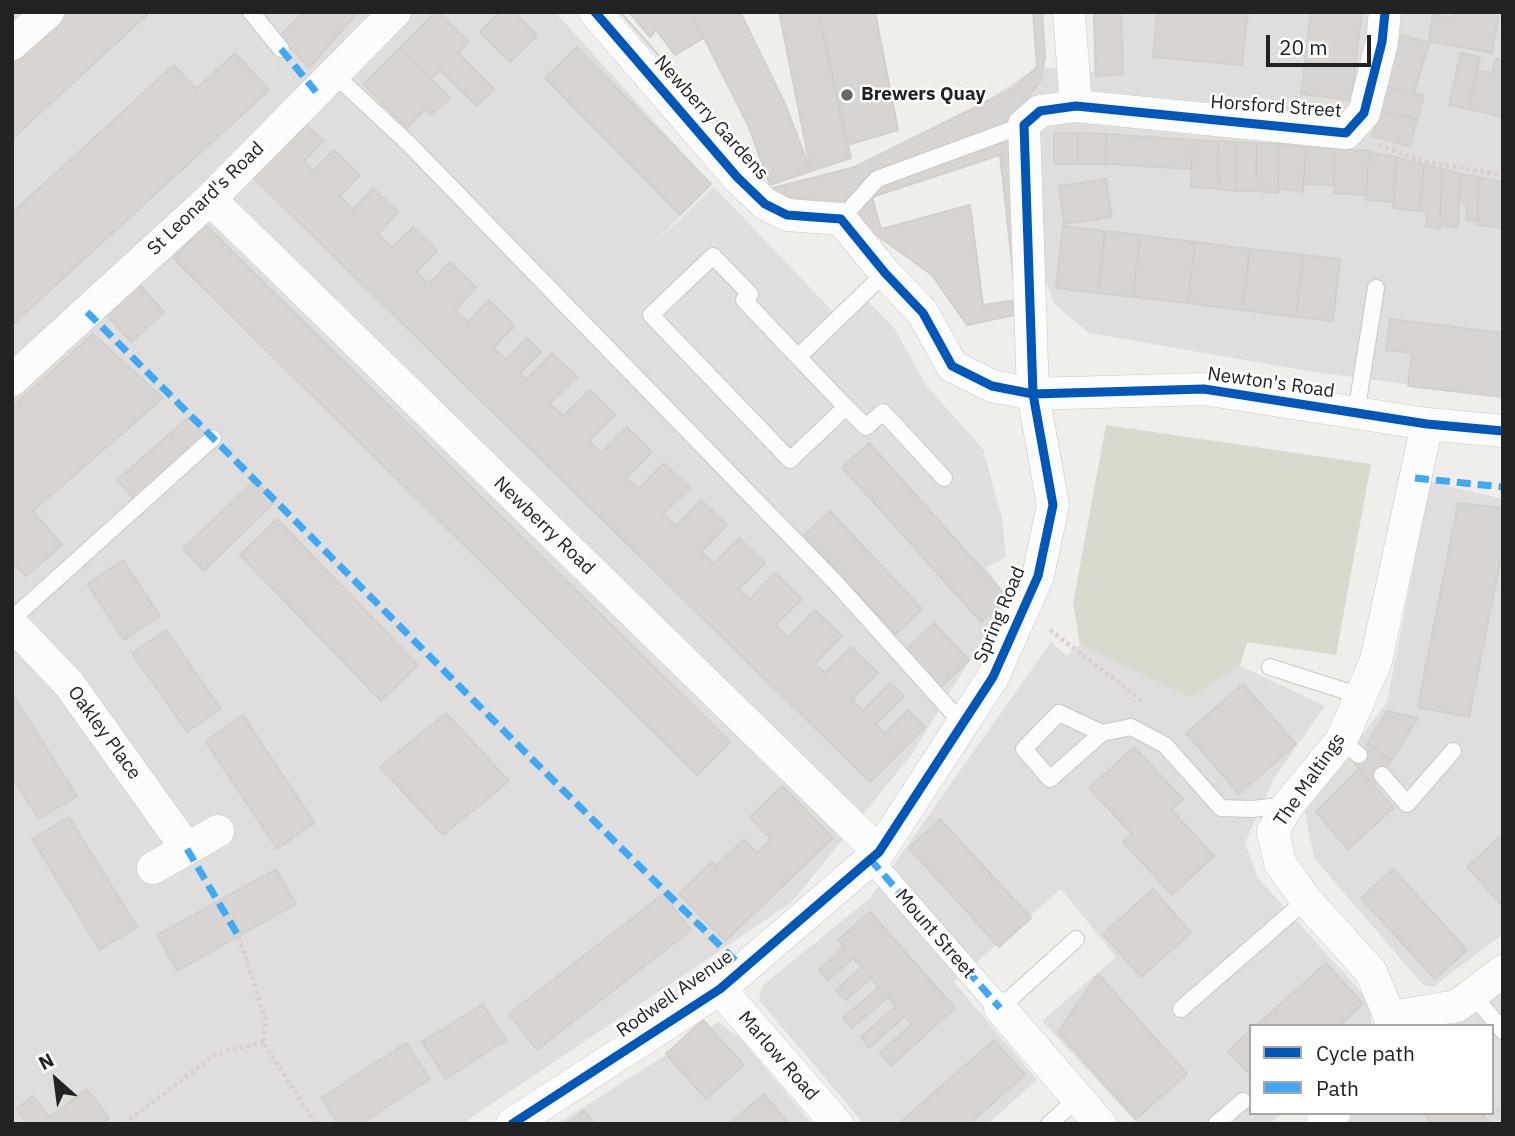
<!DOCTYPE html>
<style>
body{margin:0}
#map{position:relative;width:1515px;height:1136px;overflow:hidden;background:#f0eeeb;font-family:"IBM Plex Sans",sans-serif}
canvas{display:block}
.frame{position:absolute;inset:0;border:14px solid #222;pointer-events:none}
.legend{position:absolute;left:1249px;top:1024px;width:245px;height:91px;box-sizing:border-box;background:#fff;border:2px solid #a7a7a7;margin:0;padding:9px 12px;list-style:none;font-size:21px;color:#222}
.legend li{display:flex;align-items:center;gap:14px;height:35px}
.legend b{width:35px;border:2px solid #a7a7a7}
.north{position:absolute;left:21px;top:1045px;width:70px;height:70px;-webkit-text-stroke:5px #fff;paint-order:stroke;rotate:332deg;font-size:19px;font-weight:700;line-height:28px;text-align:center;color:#222}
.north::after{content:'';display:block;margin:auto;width:24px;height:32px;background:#222;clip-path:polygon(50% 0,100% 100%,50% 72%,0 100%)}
.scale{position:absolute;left:1266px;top:35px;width:105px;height:32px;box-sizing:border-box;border:4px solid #222;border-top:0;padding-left:9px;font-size:21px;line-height:24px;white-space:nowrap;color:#222;-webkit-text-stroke:5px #fff;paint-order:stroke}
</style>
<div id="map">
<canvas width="1515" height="1136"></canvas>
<div class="frame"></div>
<ul class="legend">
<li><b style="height:9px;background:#0057b8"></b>Cycle path</li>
<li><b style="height:9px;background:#3fa9f5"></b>Path</li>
</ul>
<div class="north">N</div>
<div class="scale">20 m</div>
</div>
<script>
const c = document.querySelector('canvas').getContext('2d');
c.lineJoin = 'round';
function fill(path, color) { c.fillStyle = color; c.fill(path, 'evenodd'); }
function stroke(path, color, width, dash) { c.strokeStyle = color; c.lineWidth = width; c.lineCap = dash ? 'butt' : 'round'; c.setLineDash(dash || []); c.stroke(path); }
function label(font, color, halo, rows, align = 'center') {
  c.font = font + ' "IBM Plex Sans",sans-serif'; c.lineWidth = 5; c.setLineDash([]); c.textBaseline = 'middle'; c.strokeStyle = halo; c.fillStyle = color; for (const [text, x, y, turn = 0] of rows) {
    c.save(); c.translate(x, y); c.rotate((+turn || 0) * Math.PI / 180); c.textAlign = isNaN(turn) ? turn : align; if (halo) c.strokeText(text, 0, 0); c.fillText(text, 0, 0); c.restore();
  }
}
fill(new Path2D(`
 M12,12H555L711,184L592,307L789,518L871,439L986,568L1008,598L912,754L792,902L462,1124H12Z
 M1093,12H1503V397L1314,372L1089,333L1054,304L985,102L1037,67L1094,72Z
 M1430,482L1503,499V934L1433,987L1423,985L1314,858L1305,812L1387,702Z
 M1051,642L1067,656L1080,644L1190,698L1240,666L1325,706L1273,780L1245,843L1258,878L1371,1003V1026H1251V1113H1282L1270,1124H1138L1042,1021L1116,957L1061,889L954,982L1037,1080L988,1124H864L759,1000L762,986L870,898Z
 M1503,987V1124H1337L1348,1113H1492V1026H1453Z
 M718,1022L741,1039L812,1124H557Z`), '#dfdedc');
fill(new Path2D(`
 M1106,425L1371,464L1336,655L1247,642L1240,666L1190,698L1080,644L1073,603Z`), '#d9d9cd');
fill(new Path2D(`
 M208,12H242L281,58L269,82Z
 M714,187L845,324L868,301L894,328L926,385L983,449L1002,518L1006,557L986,568L871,440L789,518L591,307L630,266Z
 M1503,1025V1102L1492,1090V1034Z`), '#e0dfde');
const building = new Path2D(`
 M64,12H150L12,139V57Z
 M304,12H358L309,68L280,36Z
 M435,12H438L468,42L458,53L494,89L477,106L440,70L431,79L400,48Z
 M500,12H514L537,35L510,62L480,32Z
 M620,12H1033L1037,67L1014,88L855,167L769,189L743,150Z
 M620,12H1042L1045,57L1041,80L1015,115L1019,314L967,325L932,275L832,203L769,194L732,138Z
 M629,12H691L704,38L675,55L656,30L650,37Z
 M691,12H740L785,104L811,171L770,185L748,125Z
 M779,12H818L851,158L811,171Z
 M818,12H875L898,130L847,145Z
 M1094,12H1121L1123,74L1096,76Z
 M1157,12H1248L1242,65L1153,57Z
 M1311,12H1362L1351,100L1301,94Z
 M1454,12H1499L1492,53L1429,41L1433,14L1453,18Z
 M1401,35L1429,43L1414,93L1386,86Z
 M577,47L711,184L680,215L545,78Z
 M400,48L450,98L431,115L425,109L407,128L363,84Z
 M235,53L269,90L12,325V213L174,65L196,89Z
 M1461,53L1480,57L1468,109L1449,105Z
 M1496,59L1503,60V117L1468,109L1477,70L1492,73Z
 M1386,86L1424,96L1417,120L1379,110Z
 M1379,110L1417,120L1410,146L1372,136Z
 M307,125L324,141L304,161L313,171L334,150L360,175L340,196L353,210L373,188L398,212L378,234L392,248L413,227L437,251L416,272L429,284L450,262L476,287L455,310L468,322L489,300L515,326L493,348L506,359L527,338L541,352L520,373L526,380L552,353L577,377L550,403L563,416L590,390L615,415L589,441L601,453L627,427L652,452L626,478L638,489L664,463L690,488L663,514L676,526L701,500L727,525L701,552L714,564L739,538L765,563L739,589L750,599L775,573L802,599L776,625L788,637L815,610L842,636L815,664L825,673L851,647L878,673L852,699L863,711L890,683L904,696L876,724L885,733L908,710L925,727L870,782L254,178Z
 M1054,133H1078V164H1054Z
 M1078,133L1106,134L1105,164H1078Z
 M1106,134L1192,140V169L1105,164Z
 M1192,140L1218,141L1219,189L1191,187Z
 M1218,141L1236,142V191L1219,189Z
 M1236,142L1257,143L1256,191H1236Z
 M1257,143L1279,144L1278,193L1256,191Z
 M1279,144L1306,147L1303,192L1278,188Z
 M1306,147L1335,149L1334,185L1303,184Z
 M1335,149L1369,151L1366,195L1334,193Z
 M1369,152L1396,157L1394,202L1366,200Z
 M1000,155L1016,300L983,305L970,205L881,229L872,197Z
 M1396,157L1424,165L1419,211L1393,208Z
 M1424,165L1442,169L1440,229L1426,226L1427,212L1419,211Z
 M1442,169L1460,174L1458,228L1440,225Z
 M1460,174L1479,177L1478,221L1466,220L1467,204L1459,203Z
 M1479,177L1503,182V228L1477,225Z
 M1106,179L1112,217L1064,224L1059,186Z
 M206,225L730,742L697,775L173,258Z
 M1063,226L1105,231L1098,293L1056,288Z
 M1105,231L1140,235L1133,297L1098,293Z
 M1140,235L1195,242L1188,303L1133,297Z
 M1195,242L1250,249L1242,310L1188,303Z
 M1250,249L1303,255L1296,317L1242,310Z
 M1303,255L1340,259L1333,321L1296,317Z
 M137,282L164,312L131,342L104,312Z
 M1390,319L1503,333V397L1408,386L1412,353L1386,350Z
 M93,334L163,398L33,511L62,545L26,576L12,562V407Z
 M189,417L206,435L136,500L117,480Z
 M869,443L1008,598L981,622L842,467Z
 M255,480L275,501L204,571L183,549Z
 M1458,503L1503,508V548L1469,717L1418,707Z
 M830,511L922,609L896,634L804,535Z
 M277,519L418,665L381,701L240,555Z
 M123,560L160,616L124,640L87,584Z
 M934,623L969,660L940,688L905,651Z
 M166,630L221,709L187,732L132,653Z
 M1243,684L1296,744L1239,794L1186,733Z
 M12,694L77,796L39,819L12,777Z
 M1387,711L1418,718L1391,761L1367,744Z
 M446,713L509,781L443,835L380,767Z
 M243,715L315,823L277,849L205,741Z
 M1367,744L1391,761L1374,785L1354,763Z
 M1134,747L1183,799L1172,810L1214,856L1172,895L1123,842L1132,834L1089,788Z
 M1359,769L1394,808L1348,849L1316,812Z
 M782,786L833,838L725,941L679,894L712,862L716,866L744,839L757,853L771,839L750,817Z
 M69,817L137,927L100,950L32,839Z
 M940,819L1031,918L999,947L909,848Z
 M1503,834V901L1500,903L1467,867Z
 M276,869L296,904L177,971L157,935Z
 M1393,869L1467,950L1435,979L1361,898Z
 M1153,889L1191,933L1141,977L1103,934Z
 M663,894L691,930L537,1050L509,1014Z
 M870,912L955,1008L891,1066L880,1053L912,1024L905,1016L869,1048L861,1037L896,1006L888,997L852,1028L843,1018L879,987L871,978L846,1000L836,990L862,967L853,958L828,981L819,970L844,947L838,940Z
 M1326,963L1363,1004L1339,1026H1256Z
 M1098,974L1187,1074L1136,1119L1058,1032Z
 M483,1004L506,1040L446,1079L422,1042Z
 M703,1020L744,1065L706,1099L666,1054Z
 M1251,1030V1076L1228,1051Z
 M994,1040L1025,1075L969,1124H898Z
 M406,1043L430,1079L361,1124H338L321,1098Z
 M87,1089L109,1118L102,1124H27L16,1109L33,1096L49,1117Z
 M764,1094L788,1123L731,1124L730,1123Z
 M584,1110L595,1124H567Z
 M1423,1113H1481L1491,1124H1432Z`);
fill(building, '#d7d4d2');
stroke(building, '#d3d0cc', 2);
const service = new Path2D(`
 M251,12L281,49
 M334,74L409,144L835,582L962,723
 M841,219L877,179L1024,125
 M798,357L846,407L790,460L651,315L713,256L750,294L744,300L798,357L885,273
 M846,407L866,427L883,412L944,478
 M1356,413L1376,288
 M12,619L213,438
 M1270,667L1361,696
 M1102,733L1059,713L1024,749L1050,779L1102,733L1131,727L1165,745L1221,808L1253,809L1288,805
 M1341,741L1359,755
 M1382,775L1407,804L1453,751
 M1472,994L1503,1031
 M1000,1008L1076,939
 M1181,1009L1306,900
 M1049,1124L1077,1099
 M1216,1124L1243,1101`);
const pedestrian = new Path2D(`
 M870,859L1000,1008`);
const minor = new Path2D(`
 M595,12L737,177L765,204L787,215L841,219L885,273L923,313L952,366L992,386L1033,394L1204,389L1427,424L1503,431
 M1069,12L1076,106
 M12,44L48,12
 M210,199L879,852
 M12,380L210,199L395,12
 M12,624L69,684L187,849
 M153,868L218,831
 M720,989L837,1124
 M1000,1008L1100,1124
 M1390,1017L1457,1006L1503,971
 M1390,1026V1017L1371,972L1306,900L1280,863L1273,831L1288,805L1341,741L1376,661L1427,424
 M512,1124L720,989L879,852L993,677L1038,576L1053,505L1033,394L1024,125L1040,111L1076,106L1346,133L1364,113L1382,42L1385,12
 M1322,1124L1334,1113`);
stroke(service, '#c9c8c7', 18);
stroke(pedestrian, '#c9c8c7', 24);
stroke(minor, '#c9c8c7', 33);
stroke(new Path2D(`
 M1379,145L1422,161L1503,175
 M1050,630L1145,703
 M239,937L266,1021L263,1042L316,1124
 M1492,1103L1503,1115
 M124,1124L212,1057L230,1050L263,1042`), '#dccecd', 4.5, [3.5, 3.5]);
stroke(service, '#fdfcfc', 16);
stroke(pedestrian, '#fdfcfc', 23);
stroke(minor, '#fdfcfc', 32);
stroke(new Path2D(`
 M281,49L316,92
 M87,312C306,530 522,752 744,969
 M1415,478L1503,487
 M187,849L239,937
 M870,859L1000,1008`), '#3fa9f5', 7, [14, 7]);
stroke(new Path2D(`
 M595,12L737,177L765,204L787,215L841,219L885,273L923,313L952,366L992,386L1033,394L1204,389L1427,424L1503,431
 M512,1124L720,989L879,852L993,677L1038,576L1053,505L1033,394L1024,125L1040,111L1076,106L1346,133L1364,113L1382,42L1385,12`), '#0057b8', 9);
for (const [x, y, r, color] of [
 [847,95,7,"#6a6968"]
]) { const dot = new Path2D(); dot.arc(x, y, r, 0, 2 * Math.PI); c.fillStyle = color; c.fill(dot); stroke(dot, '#fff', 2.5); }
label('bold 19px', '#222', '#fff', [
 ["Brewers Quay",861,95]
], 'left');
label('19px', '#222', '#fff', [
 ["Horsford Street",1276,107,4],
 ["Newberry Gardens",711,118,48],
 ["St Leonard's Road",206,199,-44],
 ["Newton's Road",1271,383,8],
 ["Newberry Road",544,526,44],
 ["Spring Road",1000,615,-67],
 ["Oakley Place",104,733,54],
 ["The Maltings",1310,780,-55],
 ["Mount Street",935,934,49],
 ["Rodwell Avenue",675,994,-35],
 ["Marlow Road",778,1056,49]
]);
</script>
